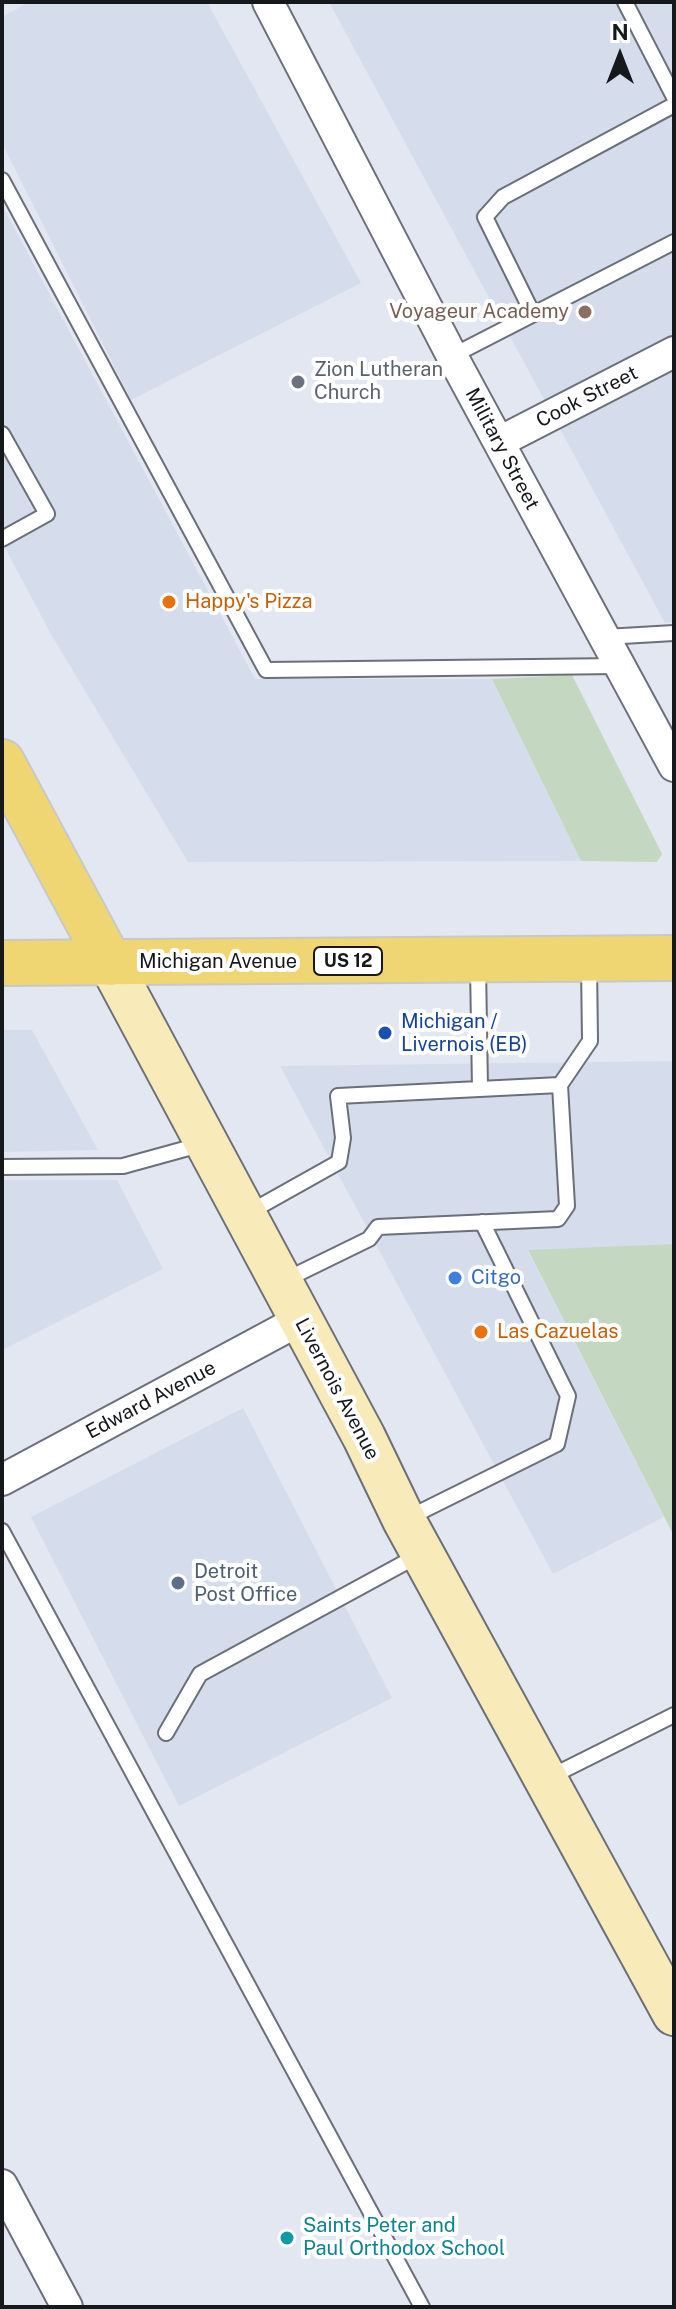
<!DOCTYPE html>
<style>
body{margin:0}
#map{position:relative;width:676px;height:2309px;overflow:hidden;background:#e3e7f1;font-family:"Public Sans",sans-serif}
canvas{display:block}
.frame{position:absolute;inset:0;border:4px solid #16181b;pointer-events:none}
.north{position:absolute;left:580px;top:16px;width:80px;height:80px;-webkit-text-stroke:6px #fff;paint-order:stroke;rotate:0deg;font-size:22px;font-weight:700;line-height:32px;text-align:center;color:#16181b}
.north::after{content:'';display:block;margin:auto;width:28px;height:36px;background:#16181b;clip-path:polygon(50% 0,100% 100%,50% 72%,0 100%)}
</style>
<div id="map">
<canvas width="676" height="2309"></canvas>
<div class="frame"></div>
<div class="north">N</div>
</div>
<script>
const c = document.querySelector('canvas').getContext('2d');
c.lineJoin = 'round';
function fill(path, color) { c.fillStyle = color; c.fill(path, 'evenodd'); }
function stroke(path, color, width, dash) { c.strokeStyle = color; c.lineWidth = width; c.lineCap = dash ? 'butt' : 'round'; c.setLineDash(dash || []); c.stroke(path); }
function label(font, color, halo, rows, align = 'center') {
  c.font = font + ' "Public Sans",sans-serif'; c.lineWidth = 8; c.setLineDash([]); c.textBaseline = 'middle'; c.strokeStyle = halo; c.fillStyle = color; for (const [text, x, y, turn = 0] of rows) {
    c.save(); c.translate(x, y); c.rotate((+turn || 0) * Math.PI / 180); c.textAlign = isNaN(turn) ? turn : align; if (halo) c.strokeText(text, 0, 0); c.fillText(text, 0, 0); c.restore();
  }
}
fill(new Path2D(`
 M29,2H207L361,283L131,400L2,143V17Z
 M329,2H674V622L665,623Z
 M2,205L255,679H492L581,861L188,862L52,636L2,542Z
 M2,1030H32L98,1150L2,1152Z
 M674,1061V1244L528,1251L664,1517L553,1574L280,1066Z
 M2,1180H117L163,1269L2,1350Z
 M243,1408L392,1698L179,1806L31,1517Z`), '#d5dded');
fill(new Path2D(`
 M572,675L662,854L657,862L581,861L492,679Z
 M674,1244V1536L528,1250Z`), '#c4d7c0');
const lane = new Path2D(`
 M625,2L674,97
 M2,180L266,670L620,666
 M533,314L485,217L503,197L674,105
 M452,356L674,242
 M2,434L47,514L2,539
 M605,637L674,633
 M478,965L480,1089
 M2,1167L123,1166L203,1144
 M248,1213L339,1162L343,1138L338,1096L560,1085L590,1041L589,964
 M283,1281L369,1239L378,1227L558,1219L567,1206L560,1085
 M408,1518L557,1444L568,1396L482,1222
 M2,1531L422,2307
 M166,1733L200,1674L419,1555
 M550,1777L674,1715`);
const street = new Path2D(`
 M268,2L452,356L674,766
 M499,442L674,352
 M2,1480L300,1320
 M2,2185L67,2307`);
const secondary = new Path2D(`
 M110,963L364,1437L404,1520L674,2014`);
const primary = new Path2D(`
 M2,762L110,963
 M2,963L674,958`);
stroke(lane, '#6b6f78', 18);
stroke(street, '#6b6f78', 34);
stroke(secondary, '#6b6f78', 46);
stroke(primary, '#c7c8c8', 48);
stroke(lane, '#fff', 14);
stroke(street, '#fff', 30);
stroke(secondary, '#f8eab9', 42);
stroke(primary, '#f0d673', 44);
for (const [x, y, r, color] of [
 [585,312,8,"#8d6e63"],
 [298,382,8,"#6b7280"],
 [169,602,8,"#e8710a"],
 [385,1033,8,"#1a4fb4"],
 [455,1278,8,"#3f7fe0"],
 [481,1332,8,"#e8710a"],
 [178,1583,8,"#5c6f8a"],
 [287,2238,8,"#0f9aa8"]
]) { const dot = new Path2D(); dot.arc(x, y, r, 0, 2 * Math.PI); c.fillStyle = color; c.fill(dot); stroke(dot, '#fff', 3); }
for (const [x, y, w] of [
 [348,961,68]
]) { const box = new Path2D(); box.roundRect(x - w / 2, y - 14, w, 28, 6); c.fillStyle = '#fff'; c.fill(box); stroke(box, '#16181b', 2); }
label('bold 18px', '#16181b', null, [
 ["US 12",348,961]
]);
label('20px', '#785e54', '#fff', [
 ["Voyageur Academy",569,312]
], 'right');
label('20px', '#5b616d', '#fff', [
 ["Zion Lutheran",314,370],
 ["Church",314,393]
], 'left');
label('20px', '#16181b', '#fff', [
 ["Cook Street",587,397,-27],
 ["Military Street",502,449,62],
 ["Michigan Avenue",218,962],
 ["Livernois Avenue",337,1389,62],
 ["Edward Avenue",151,1400,-28]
]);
label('20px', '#c56008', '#fff', [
 ["Happy's Pizza",185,602],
 ["Las Cazuelas",497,1332]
], 'left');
label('20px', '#164399', '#fff', [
 ["Michigan /",401,1022],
 ["Livernois (EB)",401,1045]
], 'left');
label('20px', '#366cbe', '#fff', [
 ["Citgo",471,1278]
], 'left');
label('20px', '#4e5e75', '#fff', [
 ["Detroit",194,1572],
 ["Post Office",194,1595]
], 'left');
label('20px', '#0d838f', '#fff', [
 ["Saints Peter and",303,2226],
 ["Paul Orthodox School",303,2249]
], 'left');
</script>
